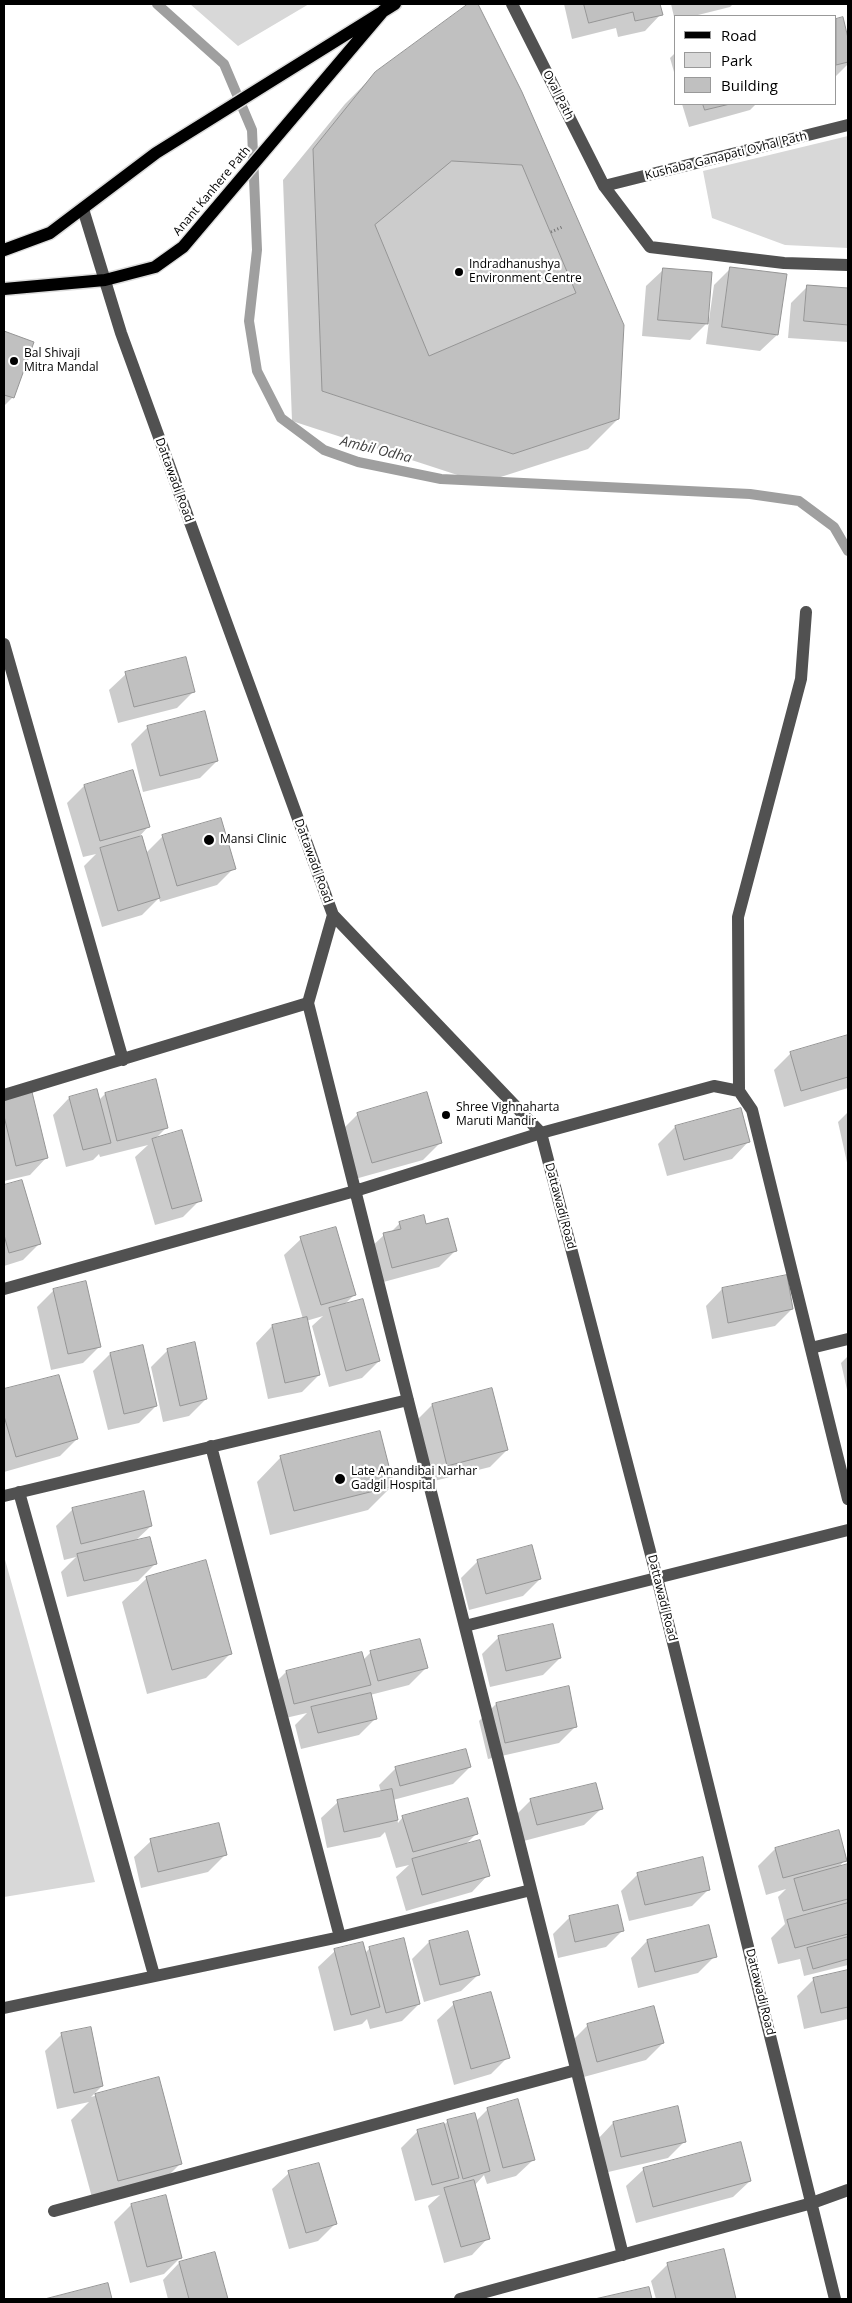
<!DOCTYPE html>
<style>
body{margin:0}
#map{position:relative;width:852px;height:2303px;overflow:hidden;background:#fff;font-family:"Open Sans",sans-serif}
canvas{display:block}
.frame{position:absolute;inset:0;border:5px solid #000;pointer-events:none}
.legend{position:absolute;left:674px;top:15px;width:162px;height:90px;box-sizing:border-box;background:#fff;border:1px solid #999;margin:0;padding:6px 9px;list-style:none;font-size:15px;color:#000}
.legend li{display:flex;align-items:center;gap:10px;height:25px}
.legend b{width:25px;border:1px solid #999}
</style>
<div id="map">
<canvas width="852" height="2303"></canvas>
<div class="frame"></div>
<ul class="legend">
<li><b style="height:6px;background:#000"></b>Road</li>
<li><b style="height:14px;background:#d8d8d8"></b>Park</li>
<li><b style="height:14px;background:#c0c0c0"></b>Building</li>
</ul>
</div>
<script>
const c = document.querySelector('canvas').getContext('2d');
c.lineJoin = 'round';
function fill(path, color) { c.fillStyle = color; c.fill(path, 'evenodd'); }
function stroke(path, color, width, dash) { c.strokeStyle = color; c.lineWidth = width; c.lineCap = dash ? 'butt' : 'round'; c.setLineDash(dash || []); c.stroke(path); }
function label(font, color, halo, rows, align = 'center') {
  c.font = font + ' "Open Sans",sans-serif'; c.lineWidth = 4.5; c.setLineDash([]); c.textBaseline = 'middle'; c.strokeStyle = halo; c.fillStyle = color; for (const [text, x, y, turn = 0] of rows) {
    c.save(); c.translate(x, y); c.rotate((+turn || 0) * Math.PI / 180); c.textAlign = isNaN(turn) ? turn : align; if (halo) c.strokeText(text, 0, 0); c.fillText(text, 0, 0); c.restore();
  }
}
fill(new Path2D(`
 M190,4H309L238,46Z
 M848,136V248L785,245L712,218L703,171Z
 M4,1556L95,1882L4,1897Z`), '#d8d8d8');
fill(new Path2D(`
 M470,4H476L520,93L618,419L588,449L482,483L292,421L283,180L345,104L376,73Z
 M564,4H659L661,14L645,31L618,37L616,28L572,39Z
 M671,4H733L730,7L694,16H676L675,21Z
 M842,18L846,35L848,33V64L836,76V20Z
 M676,52V79L670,58Z
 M682,104H756L750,110L689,127Z
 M731,268L777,335L760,351L706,344L709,321L690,340L642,336L646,286L663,270L709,320L714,285Z
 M808,286L848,289V342L788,338L791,303Z
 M4,332L33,343L12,398L4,406Z
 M126,674L194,691L177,708L118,723L109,690Z
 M148,727L217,761L200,778L143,792L131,744Z
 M132,772L148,827L137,839L146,853L163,836L234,868L217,885L160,902L159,898L142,915L102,927L84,866L96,854L83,857L67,803L84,786Z
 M848,1036V1088L784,1107L774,1070L791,1053Z
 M155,1081L167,1127L154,1140L200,1200L183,1217L155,1225L135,1157L148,1145L100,1157L99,1154L93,1160L66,1167L53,1115L69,1098L99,1100L105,1094Z
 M4,1100L46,1158L30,1175L4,1181Z
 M740,1110L748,1142L732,1159L667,1176L658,1144L675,1127Z
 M848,1112V1167L838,1122Z
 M358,1114L440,1143L423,1160L355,1179L341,1131Z
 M21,1181L40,1243L23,1260L4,1266V1187Z
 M400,1223L456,1250L439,1267L376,1284L367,1251L384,1235L390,1233Z
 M301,1239L355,1294L344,1305L379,1361L362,1378L329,1387L312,1326L323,1316L306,1321L319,1375L302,1392L268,1399L256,1343L272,1326L303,1319L284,1255Z
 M722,1289L792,1309L775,1326L712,1339L706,1306Z
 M54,1290L100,1346L83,1363L51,1370L37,1307Z
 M142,1346L156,1406L139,1423L108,1430L93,1371L110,1354Z
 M168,1350L206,1399L189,1416L163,1422L151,1367Z
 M848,1356V1394L841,1363Z
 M59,1376L77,1439L60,1456L4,1472V1390Z
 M491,1390L507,1450L490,1467L430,1482L415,1422L432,1405Z
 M281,1457L392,1486L368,1510L270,1535L257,1482Z
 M73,1509L151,1526L135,1541L155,1564L138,1581L67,1597L61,1572L76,1557L64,1560L56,1526Z
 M478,1561L540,1579L523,1596L469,1610L461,1578Z
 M147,1578L230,1654L206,1678L147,1694L122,1602Z
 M499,1637L560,1658L543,1675L490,1687L482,1654Z
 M371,1652L426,1668L409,1685L370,1695L376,1718L359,1735L301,1749L295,1725L307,1713L277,1720L269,1689L286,1672L363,1660Z
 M568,1688L576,1726L559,1743L488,1759L479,1721L496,1704Z
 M470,1767L453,1784L393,1800L398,1823L403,1817L477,1833L464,1846L488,1875L472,1892L406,1911L396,1877L409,1865L396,1868L385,1832L380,1837L327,1848L321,1818L338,1802L381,1792L379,1785L396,1768Z
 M531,1800L601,1809L584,1825L520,1842L514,1817Z
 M151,1841L225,1855L208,1872L141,1888L134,1857Z
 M775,1849L845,1860L837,1869L847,1866L848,1869V1965L804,1976L800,1959L778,1964L771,1938L785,1924L778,1897L786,1889L766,1895L758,1866Z
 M638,1874L709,1889L692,1906L629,1921L621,1891Z
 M570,1917L623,1930L606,1947L558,1958L553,1934Z
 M467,1932L478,1975L461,1991L424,2002L412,1959L429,1942Z
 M647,1941L715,1956L698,1973L638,1988L631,1958Z
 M370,1948L419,2004L402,2021L370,2029L367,2019L362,2024L334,2031L318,1967L335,1951L365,1953Z
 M848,1971V2019L804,2029L797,1996L814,1979Z
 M454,2004L508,2057L491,2074L454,2085L437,2020Z
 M588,2025L663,2043L646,2060L580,2078L571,2042Z
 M62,2034L102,2086L91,2097L158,2079L181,2163L156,2188L94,2205L71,2120L89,2102L57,2109L45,2051Z
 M488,2109L533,2160L516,2176L487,2184L484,2175L474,2186L488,2238L472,2255L444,2263L428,2206L440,2195L415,2201L401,2148L418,2131L444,2125L448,2121H476Z
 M613,2123L685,2141L668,2158L604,2173L597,2140Z
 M740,2144L750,2181L733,2197L636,2223L626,2186L643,2170Z
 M289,2173L335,2224L318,2241L289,2249L272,2189Z
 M131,2205L181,2257L164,2274L130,2283L114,2222Z
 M723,2250L735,2299H656L651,2281L668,2264Z
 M214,2254L227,2299H168L163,2280L179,2263Z
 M107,2285L111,2299H50Z`), '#0003');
stroke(new Path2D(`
 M157,4L224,64L252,130L257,250L249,321L257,371L281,418L324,450L358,462L441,479L750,494L799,501L834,527L848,551`), '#9f9f9f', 10);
const building = new Path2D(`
 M468,4H478L522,92L624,325L619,419L513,454L322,391L313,149L375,72Z
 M584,4H660L663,15L635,21L633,12L589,23Z
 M843,17L848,38V62L836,65V19Z
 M703,104H730L705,110Z
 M452,161L522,165L576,293L429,356L375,225Z
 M730,267L787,274L778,335L722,327Z
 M663,268L712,272L708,324L658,320Z
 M807,285L848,288V325L804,321Z
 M4,331L34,342L14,398L4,395Z
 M186,657L195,692L134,707L125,672Z
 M205,711L218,761L160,776L147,726Z
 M133,770L150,827L100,841L84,785Z
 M221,818L236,869L177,886L162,835Z
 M142,836L160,898L118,911L100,848Z
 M848,1035V1077L801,1091L790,1052Z
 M156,1079L168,1128L117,1141L105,1093Z
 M97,1089L111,1143L83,1150L69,1097Z
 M32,1092L48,1158L16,1166L4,1116V1099Z
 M427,1092L442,1143L372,1163L357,1113Z
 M741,1108L750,1142L684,1160L675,1126Z
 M182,1130L202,1201L172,1209L152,1139Z
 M22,1180L41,1244L9,1253L4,1235V1185Z
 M424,1215L426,1224L448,1218L457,1251L392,1268L383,1233L401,1229L399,1222Z
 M336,1227L356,1295L321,1305L300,1237Z
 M787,1275L793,1309L728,1323L722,1288Z
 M86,1281L101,1347L68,1354L53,1289Z
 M363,1299L380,1361L346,1371L329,1308Z
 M307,1317L320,1375L285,1383L272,1325Z
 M195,1342L207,1399L180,1406L167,1349Z
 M143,1345L157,1406L124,1414L110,1353Z
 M59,1375L78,1439L16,1457L4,1416V1389Z
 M492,1388L508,1450L447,1466L432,1404Z
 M380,1431L394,1486L294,1511L280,1456Z
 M144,1491L152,1526L81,1544L72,1508Z
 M150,1537L157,1564L84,1581L77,1554Z
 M532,1545L541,1579L486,1594L477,1560Z
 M206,1560L232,1654L172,1670L146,1577Z
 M553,1624L561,1658L506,1671L498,1636Z
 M420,1639L428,1668L378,1681L370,1651Z
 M362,1652L371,1685L294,1704L286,1671Z
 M569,1686L577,1727L505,1743L496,1703Z
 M371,1693L377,1719L318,1733L311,1707Z
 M466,1749L471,1767L400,1786L395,1767Z
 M596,1783L603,1809L537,1825L530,1799Z
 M392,1789L398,1820L344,1832L337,1800Z
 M468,1798L478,1834L413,1852L402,1816Z
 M219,1823L227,1855L158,1872L150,1839Z
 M839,1830L847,1861L783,1878L775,1848Z
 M480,1840L490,1876L422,1895L412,1859Z
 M703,1857L710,1890L645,1905L637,1873Z
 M848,1864V1899L803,1911L794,1879Z
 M848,1903V1934L795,1948L787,1920Z
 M618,1905L624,1931L575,1942L569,1916Z
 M709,1925L717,1957L655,1972L647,1940Z
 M468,1931L480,1975L440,1985L429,1941Z
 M848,1937V1959L813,1969L807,1948Z
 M404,1938L420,2004L386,2013L369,1947Z
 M363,1942L380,2007L351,2015L334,1949Z
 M848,1970V2007L821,2013L813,1978Z
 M491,1992L510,2058L471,2069L453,2002Z
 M654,2006L664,2043L597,2062L587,2024Z
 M91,2027L103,2086L74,2093L61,2033Z
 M159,2077L182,2164L118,2181L95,2094Z
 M518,2099L535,2160L503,2168L487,2108Z
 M678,2106L686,2142L621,2157L613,2122Z
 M475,2113L490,2171L463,2179L447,2120Z
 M444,2123L459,2178L432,2185L417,2130Z
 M741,2142L751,2181L653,2207L643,2168Z
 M319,2163L337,2224L306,2233L288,2171Z
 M474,2180L490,2239L461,2247L444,2188Z
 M166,2195L182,2258L147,2267L131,2204Z
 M724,2249L736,2299H676L667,2263Z
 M215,2252L228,2299H189L179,2262Z
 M108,2283L112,2299H45Z
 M649,2287L652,2299H595Z`);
fill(building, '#c0c0c0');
stroke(building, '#959595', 1);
const major = new Path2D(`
 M4,250L50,233L156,153L395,4
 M4,289L105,280L155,267L183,247L384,10`);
stroke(major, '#dbdbdb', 15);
stroke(new Path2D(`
 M551,232L562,227`), '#737373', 3, [1, 2.5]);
stroke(new Path2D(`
 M512,4L604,186L650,247L784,263L848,265
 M604,186L848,125
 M83,209L121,333L333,915L541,1133L657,1578L835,2299
 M806,612L801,679L738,917L739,1091L752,1110L848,1499
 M4,644L123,1060
 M333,915L308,1003L623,2255
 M4,1095L308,1003
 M4,1289L355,1191L541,1133L714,1086L739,1091
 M811,1348L848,1339
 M211,1446L340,1937
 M19,1492L154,1975
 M4,1496L408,1400
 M465,1626L848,1530
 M4,2008L340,1937L531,1890
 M54,2211L576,2070
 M460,2299L812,2203L848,2190`), '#515151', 12);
stroke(major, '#000', 12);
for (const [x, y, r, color] of [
 [459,272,5,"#000"],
 [14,361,5,"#000"],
 [209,840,6,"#000"],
 [446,1115,5,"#000"],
 [340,1479,6,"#000"]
]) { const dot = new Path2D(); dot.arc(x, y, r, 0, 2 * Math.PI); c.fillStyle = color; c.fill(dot); stroke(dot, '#fff', 2); }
label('12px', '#000', '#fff', [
 ["Oval Path",558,95,63],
 ["Kushaba Ganapati Ovhal Path",726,156,-14],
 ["Anant Kanhere Path",212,191,-50],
 ["Dattawadi Road",174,480,70],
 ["Dattawadi Road",313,861,70],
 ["Dattawadi Road",560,1206,75],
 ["Dattawadi Road",662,1598,76],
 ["Dattawadi Road",760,1992,76]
]);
label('12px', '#000', '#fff', [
 ["Indradhanushya",469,265],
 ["Environment Centre",469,279],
 ["Bal Shivaji",24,354],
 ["Mitra Mandal",24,368],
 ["Mansi Clinic",220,840],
 ["Shree Vighnaharta",456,1108],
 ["Maruti Mandir",456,1122],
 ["Late Anandibai Narhar",351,1472],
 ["Gadgil Hospital",351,1486]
], 'left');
label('italic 14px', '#404040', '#fff', [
 ["Ambil Odha",376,450,14]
]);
</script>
